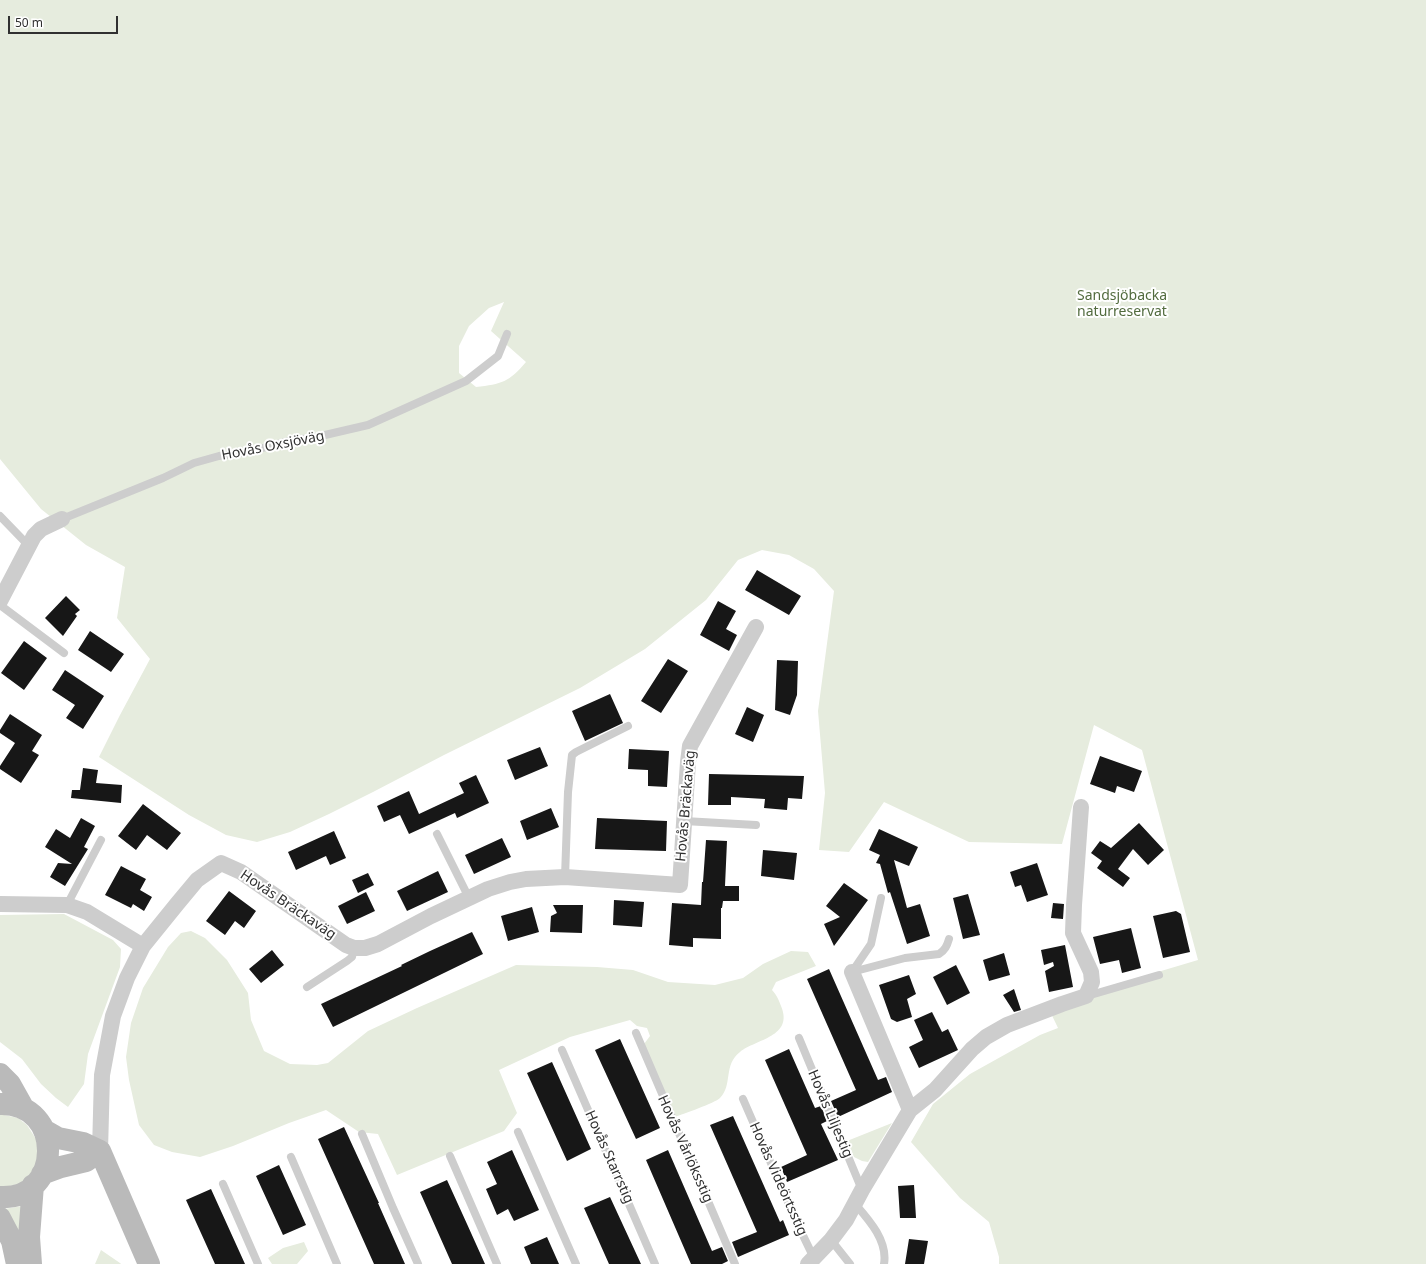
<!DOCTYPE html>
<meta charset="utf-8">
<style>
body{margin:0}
#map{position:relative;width:1426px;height:1264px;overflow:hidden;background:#fff;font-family:"Noto Sans",sans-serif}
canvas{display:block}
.scale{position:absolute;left:8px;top:16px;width:110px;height:18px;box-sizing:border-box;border:2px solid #303030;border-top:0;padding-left:5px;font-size:12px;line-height:14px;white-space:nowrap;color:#303030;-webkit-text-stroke:3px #fff;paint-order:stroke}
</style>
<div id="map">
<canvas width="1426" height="1264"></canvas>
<div class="scale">50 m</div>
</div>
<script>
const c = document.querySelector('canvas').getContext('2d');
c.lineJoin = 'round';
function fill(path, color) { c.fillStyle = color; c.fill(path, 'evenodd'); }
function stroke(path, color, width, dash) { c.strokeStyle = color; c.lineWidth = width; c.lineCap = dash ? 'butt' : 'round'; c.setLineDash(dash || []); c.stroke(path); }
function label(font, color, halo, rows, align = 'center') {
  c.font = font + ' "Noto Sans",sans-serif'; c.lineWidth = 4; c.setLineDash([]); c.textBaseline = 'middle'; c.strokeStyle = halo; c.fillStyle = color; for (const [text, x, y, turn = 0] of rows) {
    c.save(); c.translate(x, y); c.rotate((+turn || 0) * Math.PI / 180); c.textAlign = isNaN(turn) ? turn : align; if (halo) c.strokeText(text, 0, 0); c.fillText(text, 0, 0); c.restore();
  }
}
fill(new Path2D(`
 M0,0H1426V1264H999V1257L989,1222L960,1198L911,1142L933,1104L970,1074L1040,1035L1058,1028L1047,1005L1198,960L1142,750L1094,725L1062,844L969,842L884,802L849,852L819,850L825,793L818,711L834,591L814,569L789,555L762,550L738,560L706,600L645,649L580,688L444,755L373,792L329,814L290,832L257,842L226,835L189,815L99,757L120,715L150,659L117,618L125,567L86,545L41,509L0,459ZM504,302L491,331L526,362C509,382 502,384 476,387L459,373V346L469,326L489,308Z
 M64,914L113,940L121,949L120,967L88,1054L84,1084L68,1107L56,1098L41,1084L22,1059L0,1042V915Z
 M191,931L205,938L227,960L248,993L251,1020L264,1051L290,1064L317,1065L328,1063L368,1031L417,1008L516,965L597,967L633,970L668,982L715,985L743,978L763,964L791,951L808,952L816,966L776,982L772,990C777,995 779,1001 781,1006C794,1037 756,1039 740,1052C723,1065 733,1085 720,1098C715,1103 683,1114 675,1117L644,1044L650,1036L647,1028L637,1026L630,1020L570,1037L499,1070L517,1113L504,1131L397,1175L378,1134L359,1132L326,1110L289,1123L233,1146L200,1157L172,1152L154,1145L139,1125L129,1080L126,1057L131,1023L143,988L168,947L181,933Z
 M0,1114L18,1118L27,1125L36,1139L40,1155L28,1181L0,1189Z
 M892,1123L868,1162L862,1161L854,1157L847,1141Z
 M22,1206V1229L16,1230L4,1209Z
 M304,1242L308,1251L297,1264H272L268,1258L283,1248Z
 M101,1250L120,1263L121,1264H95Z`), '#e6ecde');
fill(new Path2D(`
 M757,570L801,596L789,615L745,590Z
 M66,596L80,610L75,614L77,616L63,636L45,618Z
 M718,601L736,611L726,629L737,635L729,651L700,635Z
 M90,631L124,654L111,672L78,650Z
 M24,641L47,658L24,690L1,673Z
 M668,659L688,671L661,713L641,701Z
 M777,660L798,661L797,695L790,715L775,710Z
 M65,670L104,696L83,729L66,718L75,705L52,690Z
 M610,694L623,723L585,741L572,711Z
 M747,707L764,715L753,742L735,734Z
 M10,714L42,735L32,751L39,755L21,783L0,769V766L15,743L0,733V730Z
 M540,747L548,766L515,780L507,760Z
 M629,749L669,751L667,787L648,786V770L628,769Z
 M1100,756L1142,771L1134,792L1117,786L1115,793L1090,784Z
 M83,768L98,770L96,783L122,785L121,803L71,798L72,790H80Z
 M709,774L804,776L802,799L788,798L787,810L764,808L765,799L731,797V805H708Z
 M476,775L489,803L457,818L455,813L409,834L400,815L384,822L377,806L409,791L419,814L464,793L459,783Z
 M143,804L181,833L167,850L147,835L136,850L118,836Z
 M551,808L559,827L527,840L520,821Z
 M81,818L95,826L84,847L88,849L65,886L50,877L58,863L72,864L45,847L56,829L70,838Z
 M597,818L667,821L666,851L595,849Z
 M1139,823L1164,850L1148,865L1133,849L1118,869L1130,878L1123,887L1097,868L1102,861L1091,853L1100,841L1111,848Z
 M879,829L918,847L909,866L894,860L907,908L920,904L930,936L907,944L890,892L888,893L880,864L876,863L880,855L869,850Z
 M334,831L346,858L330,865L326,856L296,870L288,852Z
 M502,838L511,857L474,874L465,855Z
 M706,840L727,841L725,886H739V901H723L722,908H721V939L693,938V947L669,945L672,903L701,905L702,882H703Z
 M763,850L797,853L794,880L761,876Z
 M1037,863L1048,895L1027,902L1021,885L1015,887L1010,872Z
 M121,866L146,879L140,890L152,897L144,911L133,904L131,908L105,895Z
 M438,871L448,892L407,911L397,891Z
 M368,873L374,885L358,893L352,880Z
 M844,883L868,900L834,946L824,924L840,917L826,906Z
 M229,891L256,911L244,928L235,921L225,935L206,921Z
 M366,892L375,911L347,924L338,906Z
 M968,894L980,935L963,939L953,898Z
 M614,900L644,902L642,927L613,925Z
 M1053,903L1064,904L1063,919L1051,918Z
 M553,905H583L582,933L550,932L551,916L557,913Z
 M532,907L539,932L508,941L501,916Z
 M1176,911L1181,914L1190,952L1163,958L1153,916Z
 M1131,928L1141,968L1122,973L1119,960L1100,964L1093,937Z
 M472,932L483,954L333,1027L321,1004L402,966L401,965L430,951Z
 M1065,945L1073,987L1049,992L1045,971L1054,966L1053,962L1044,965L1041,950Z
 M272,950L284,965L261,983L249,969Z
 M1004,953L1010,975L989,981L983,960Z
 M956,965L970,993L947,1005L933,977Z
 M829,969L878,1080L886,1077L892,1092L838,1117L831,1101L856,1090L807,979Z
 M909,975L916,994L907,999L912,1017L897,1022L891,1019L879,985Z
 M1014,989L1021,1010L1014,1012L1003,995Z
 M932,1012L942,1032L948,1029L958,1050L919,1068L909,1047L923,1040L914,1020Z
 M620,1039L660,1128L636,1139L595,1050Z
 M789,1049L815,1108L821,1106L827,1121L821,1124L838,1160L787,1182L781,1167L807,1155L765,1060Z
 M552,1062L591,1149L567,1161L527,1073Z
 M733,1116L780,1222L783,1220L789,1235L738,1257L732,1242L757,1232L710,1125Z
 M344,1127L379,1203H378L405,1264H374L318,1139Z
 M512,1150L539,1210L514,1221L508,1209L497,1215L486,1189L497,1184L487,1162Z
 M668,1150L712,1251L722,1247L728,1261L722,1264H691L646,1160Z
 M279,1165L306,1225L283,1235L256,1176Z
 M447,1180L467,1224L485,1264H452L420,1192Z
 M914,1185L916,1218H900L898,1186Z
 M211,1189L245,1264H215L186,1200Z
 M610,1197L641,1264H609L584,1208Z
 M547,1237L559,1264H531L524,1247Z
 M909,1239L928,1241L924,1264H905Z`), '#171717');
stroke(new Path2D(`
 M0,516L29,546
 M62,519L163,478L194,463L219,456L248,452L292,440L312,438L368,425L466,381L498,356L507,334
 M0,605L64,653
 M684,821L756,825
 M437,834L469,898
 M565,877L568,792L572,755L576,752L628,726
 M67,905L101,840
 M852,972L905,958L939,954C945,950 947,946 949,939
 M852,972L871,944L881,898
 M307,987L347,961L352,957L354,948
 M1087,996L1159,975
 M636,1033L735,1264
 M799,1038L862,1190
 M562,1050L655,1264
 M743,1099L797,1223L810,1250L814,1258
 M518,1132L576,1264
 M362,1134L393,1208L418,1264
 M450,1156L497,1264
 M291,1157L337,1264
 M223,1184L258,1264
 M855,1204C869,1220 888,1241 884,1264
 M831,1240L850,1264`), '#cdcdcd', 8);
stroke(new Path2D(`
 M0,601L34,536L41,529L62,519
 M0,904L67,905L87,912L143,946
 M852,972L910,1110
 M100,1151L102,1075L113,1016L127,978L143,946L177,904L197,880L221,863L241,872L346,945L354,948H365L378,944L431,916L488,889L510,882L526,879L565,877L680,885L688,762L690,746L756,627
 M808,1264L831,1240L846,1220L862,1190L910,1110L935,1090L972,1049L986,1037L1007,1025L1062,1004L1086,996L1092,982L1091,972L1073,933L1074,905L1081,807`), '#cdcdcd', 16);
stroke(new Path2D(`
 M0,1074L10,1084L24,1109
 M0,1104C65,1102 63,1201 0,1197
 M44,1130L58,1138L83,1143L100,1151L149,1264
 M42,1174L61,1167L86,1161L100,1151
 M0,1218L12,1241L17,1264
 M31,1264L29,1237L33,1185`), '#bababa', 22);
label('14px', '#526b3e', '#fff', [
 ["Sandsjöbacka",1122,296],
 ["naturreservat",1122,312]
]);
label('14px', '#303030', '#fff', [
 ["Hovås Oxsjöväg",273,446,-11],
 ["Hovås Bräckaväg",686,806,-85],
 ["Hovås Bräckaväg",288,905,34],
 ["Hovås Liljestig",830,1114,67],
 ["Hovås Vårlöksstig",685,1149,66],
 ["Hovås Starrstig",609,1157,66],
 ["Hovås Videörtsstig",778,1179,66]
]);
</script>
